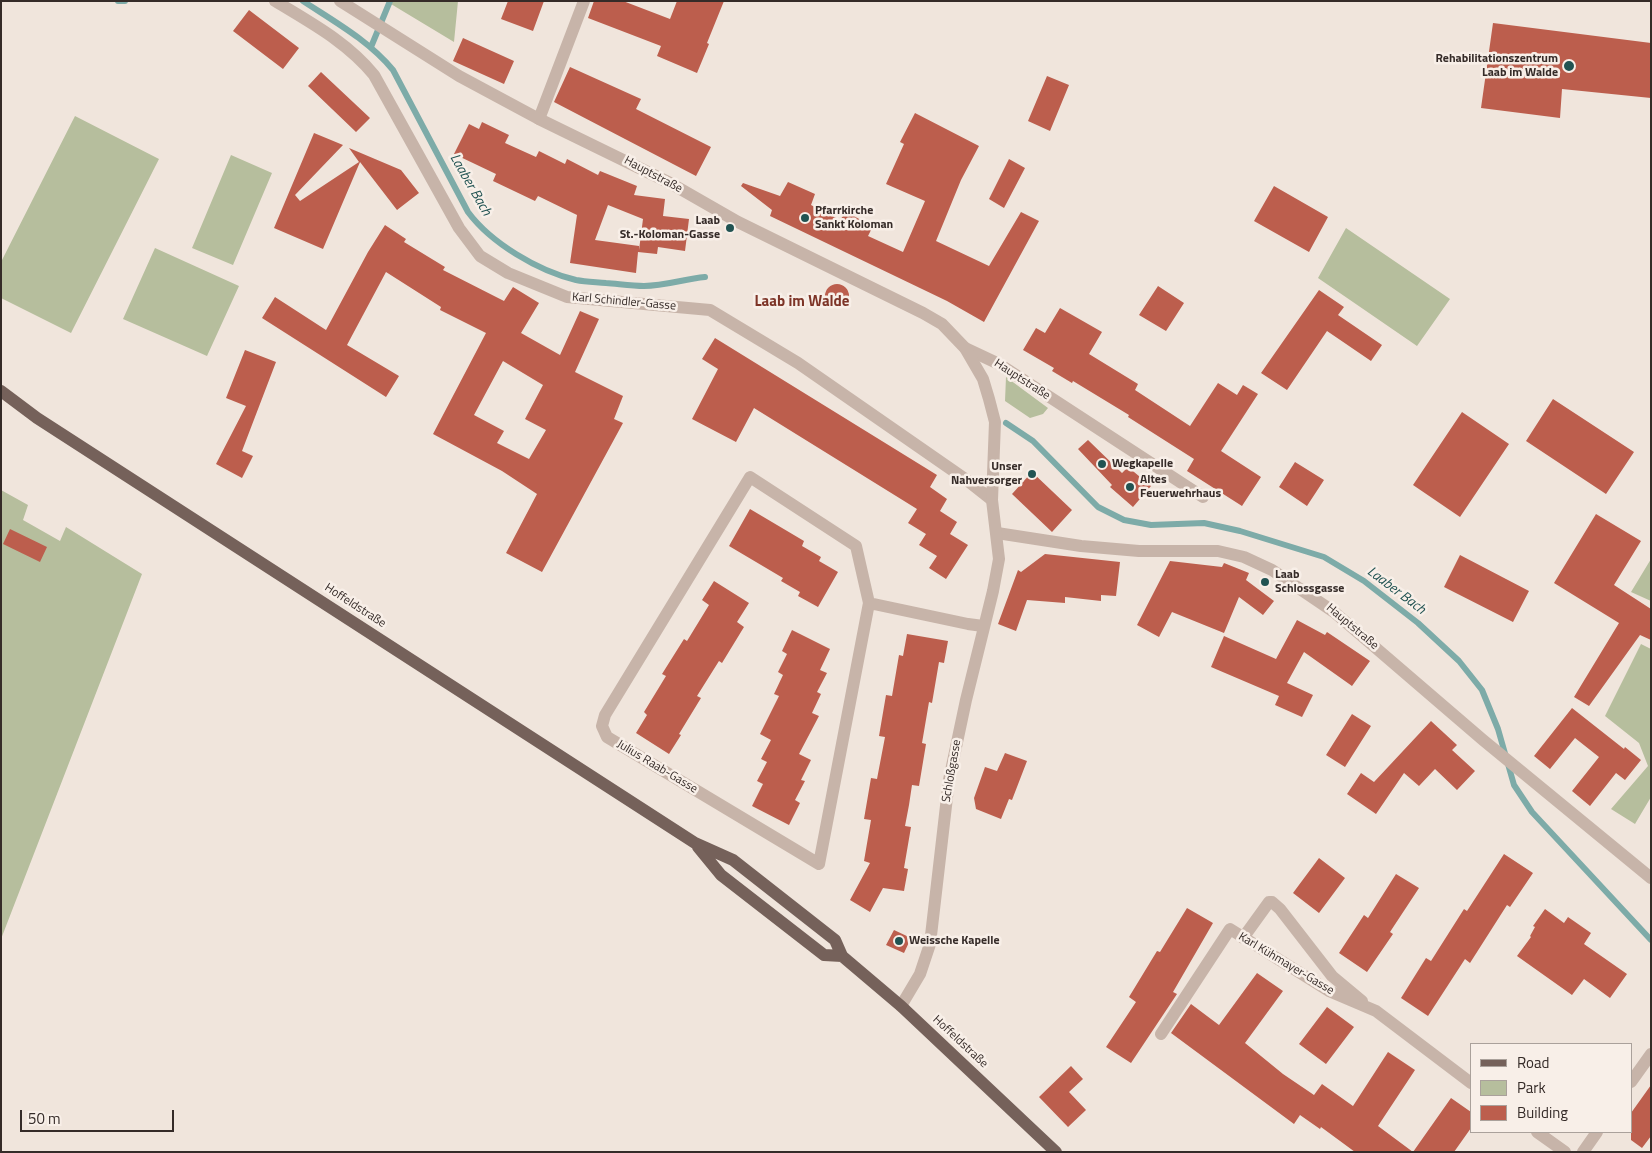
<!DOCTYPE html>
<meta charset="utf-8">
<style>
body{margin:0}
#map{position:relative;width:1652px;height:1153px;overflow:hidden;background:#f0e5dc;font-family:"Titillium Web",sans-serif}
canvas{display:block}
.frame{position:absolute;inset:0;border:2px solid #352b28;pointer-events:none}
.legend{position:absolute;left:1470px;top:1043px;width:162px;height:90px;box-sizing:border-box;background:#f8efe8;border:1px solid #aaa19b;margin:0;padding:6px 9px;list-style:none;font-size:15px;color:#352b28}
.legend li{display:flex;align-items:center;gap:10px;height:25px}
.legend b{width:25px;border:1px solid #aaa19b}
.scale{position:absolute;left:20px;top:1110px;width:154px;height:22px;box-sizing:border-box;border:2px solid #352b28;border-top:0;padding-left:6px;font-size:15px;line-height:18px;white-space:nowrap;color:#352b28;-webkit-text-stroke:4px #f8efe8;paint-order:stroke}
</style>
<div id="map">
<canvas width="1652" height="1153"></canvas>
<div class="frame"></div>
<ul class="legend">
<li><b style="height:6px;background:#75615a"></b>Road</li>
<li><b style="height:14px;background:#b6be9d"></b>Park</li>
<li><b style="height:14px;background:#bc5e4d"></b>Building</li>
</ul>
<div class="scale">50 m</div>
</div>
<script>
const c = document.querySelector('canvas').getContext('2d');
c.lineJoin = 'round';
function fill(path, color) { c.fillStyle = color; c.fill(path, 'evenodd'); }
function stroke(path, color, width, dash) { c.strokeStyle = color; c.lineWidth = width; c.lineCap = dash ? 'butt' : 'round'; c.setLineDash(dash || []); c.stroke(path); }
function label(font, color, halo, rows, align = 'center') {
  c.font = font + ' "Titillium Web",sans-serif'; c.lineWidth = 5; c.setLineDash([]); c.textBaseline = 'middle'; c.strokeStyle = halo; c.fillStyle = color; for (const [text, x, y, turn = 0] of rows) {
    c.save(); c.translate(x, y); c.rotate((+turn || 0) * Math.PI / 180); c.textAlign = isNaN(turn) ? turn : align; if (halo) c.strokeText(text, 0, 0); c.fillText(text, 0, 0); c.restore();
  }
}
fill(new Path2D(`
 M386,1H458L454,42Z
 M75,116L159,159L71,333L1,298V262Z
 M231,155L272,173L233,265L192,248Z
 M1346,228L1450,299L1417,346L1318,278Z
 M155,248L239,286L207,356L123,319Z
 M1006,377L1048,408L1043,414L1030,418L1005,401Z
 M1,490L28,505L23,520L60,541L66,527L142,574L1,939Z
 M1651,559V601L1631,592Z
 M1641,644L1651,649V797L1635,824L1611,809L1648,766L1639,743L1605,716Z`), '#b6be9d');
stroke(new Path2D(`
 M118,1H125
 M303,1C335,22 368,40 393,70L468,212C491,243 538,271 576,280C586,282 596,282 606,283C619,284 632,286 644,286C665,286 684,279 705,277
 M371,47L390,1
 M1006,423L1033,441L1098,507L1124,520L1151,525L1204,523L1240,531L1324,557L1364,581L1418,623L1459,661L1482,690L1498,729L1514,785L1532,812L1651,940`), '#7daba8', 6);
fill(new Path2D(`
 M508,1H544L533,31L501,19Z
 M594,1H623L670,19L677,1H724L707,43L709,44L697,73L657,56L661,46L588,18Z
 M249,10L299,48L283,69L233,31Z
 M1493,23L1651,43V98L1562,89L1560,118L1481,108Z
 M463,38L514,61L504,84L453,61Z
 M570,67L641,99L636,109L711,147L696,176L554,102Z
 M321,72L370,118L356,132L308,86Z
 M1047,76L1069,85L1050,131L1028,121Z
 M915,113L979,146L961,180L936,241L989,266L1021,212L1039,221L984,322L947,301L770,216L772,210L741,186L743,183L780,196L788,182L815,194L811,205L840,220L846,212L861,220L873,226L868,236L903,252L925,201L886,184L904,144L900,142Z
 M482,122L509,135L505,143L536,157L539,151L565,164L567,159L598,175L600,171L637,186L634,195L665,199L663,216L689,219L685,251L658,247L657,254L638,252L636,273L570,263L577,215L538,196L535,201L493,181L496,174L454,154L469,124L479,129ZM608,205L643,219L639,250V246L595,240Z
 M314,133L343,145L295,195L300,201L359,162L349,148L401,170L419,193L397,210L360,162L323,249L274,228Z
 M1009,159L1025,168L1004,208L989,199Z
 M1274,186L1328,217L1309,252L1254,221Z
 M385,225L406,239L404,242L445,267L443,270L504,301L513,287L539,303L521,333L560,355L580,311L599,319L575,372L623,396L614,419L623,423L542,572L506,553L537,494L502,471L433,434L486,333L440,310L441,307L386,272L347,345L399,376L386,397L262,318L275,297L326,330L368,252ZM503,361L543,385L525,419L546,430L529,459L497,443L504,431L474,415Z
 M825 296a12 12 0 1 1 24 0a12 12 0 1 1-24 0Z
 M1158,286L1184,303L1166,331L1139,315Z
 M1319,290L1344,307L1338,315L1382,345L1371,361L1327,331L1287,390L1261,373Z
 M1060,308L1102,332L1089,354L1138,384L1135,390L1190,426L1218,383L1237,395L1243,385L1258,394L1221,451L1261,477L1242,506L1187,471L1194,459L1128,417L1129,415L1073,381L1072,383L1052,371L1054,368L1023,350L1036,328L1045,333Z
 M715,338L937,475L930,487L947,499L940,511L957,522L950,534L968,545L946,579L929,568L937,556L919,545L926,534L908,523L917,509L754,408L736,442L692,419L718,369L702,359Z
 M245,350L276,362L242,451L253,456L242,478L216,464L246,406L226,398Z
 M1553,399L1634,452L1606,494L1526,441Z
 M1462,412L1509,444L1460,517L1413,485Z
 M1088,440L1122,473L1128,467L1151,486L1133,507L1110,487L1112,485L1078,449Z
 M1295,462L1324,480L1307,506L1279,487Z
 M1032,472L1072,510L1052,532L1012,494Z
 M750,509L804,541L802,546L821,557L819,561L838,572L818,607L798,596L800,592L781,581L783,578L729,546Z
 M1596,514L1641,541L1614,585L1651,609V640L1640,635L1589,706L1574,697L1619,623L1554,583Z
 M10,529L47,547L40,562L3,544Z
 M1045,554L1120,562L1116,596L1101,595V601L1065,597V603L1027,600L1016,631L998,624L1018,570L1021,572Z
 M1460,555L1529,591L1513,622L1444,587Z
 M1170,561L1222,567L1224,563L1249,573L1246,580L1274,601L1263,615L1239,597L1224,633L1172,612L1159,637L1137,625Z
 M714,581L749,603L737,622L744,627L722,663L719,661L697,696L701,698L679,734L681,735L669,754L636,733L647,715L644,712L666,676L662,674L684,639L687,641L709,605L702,600Z
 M1297,620L1325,635L1327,632L1370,661L1352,686L1304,652L1287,683L1313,695L1302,717L1275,705L1279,696L1211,667L1224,636L1276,659Z
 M792,630L830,649L820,670L827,673L817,692L821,694L812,713L819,716L799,754L811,760L801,780L805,781L795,800L800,803L789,825L752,806L763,784L757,781L767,762L761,759L771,740L760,734L779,696L774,694L783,675L778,672L787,654L782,651Z
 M907,634L948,641L944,663L939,662L932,703L929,702L922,743L926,744L919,786L912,785L909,805L905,826L911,827L904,868L908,869L904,891L883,888L870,912L850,900L870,863L864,861L871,820L864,819L871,778L877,779L885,737L879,736L886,695L892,696L899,655L903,656Z
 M1572,708L1624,749L1625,747L1641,760L1625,780L1616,773L1590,806L1572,791L1599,757L1575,738L1550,769L1534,756Z
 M1352,714L1371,726L1345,767L1326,755Z
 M1431,721L1457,745L1452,750L1475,771L1457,790L1435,769L1419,786L1404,773L1376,814L1347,794L1361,773L1374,782Z
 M1005,753L1027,761L1012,800L1009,799L1001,819L976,809L974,798L985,767L997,771Z
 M1504,854L1533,873L1510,907L1507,905L1470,963L1465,959L1428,1016L1401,998L1426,958L1431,961L1464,909L1467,911Z
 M1319,858L1345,878L1319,913L1293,893Z
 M1396,874L1419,888L1390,932L1393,934L1367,972L1339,953L1364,915L1368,918Z
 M1187,908L1213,923L1173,992L1177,994L1131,1063L1106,1047L1136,1002L1129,997L1157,951L1160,952Z
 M1545,909L1564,923L1568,917L1591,933L1584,944L1627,974L1610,998L1584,979L1572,995L1517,956L1531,937L1530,936L1535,927L1533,926Z
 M894,930L911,938L904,953L886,945Z
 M1257,973L1283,991L1245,1043L1283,1074L1314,1095L1322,1084L1353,1106L1388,1052L1415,1070L1378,1126L1413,1152H1355L1321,1127L1320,1129L1300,1115L1294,1124L1171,1033L1191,1004L1219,1025Z
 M1327,1007L1354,1027L1326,1064L1299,1044Z
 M1071,1066L1083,1079L1069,1092L1086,1110L1068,1127L1039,1097Z
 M1651,1085V1136L1642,1148L1631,1140V1113Z
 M1451,1098L1471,1112V1128L1454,1152H1413Z`), '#bc5e4d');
stroke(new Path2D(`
 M275,1C311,23 347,42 374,75L459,228L480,256L508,273L567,297L710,310L798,363L968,481L992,500
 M539,119L584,1
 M965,348L999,364L1203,497
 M997,533L1081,546L1139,551H1218L1244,557L1272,570L1334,612L1483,740L1651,878
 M869,603L856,546L750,477L605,715L602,726L607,737L819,864L869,603L968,624L983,626
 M1243,938L1269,902H1272L1280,909L1332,976L1362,1001
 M1161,1034L1230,929L1329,991L1376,1011L1471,1083
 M1631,1082L1651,1054
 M1537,1132L1565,1152
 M1583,1152L1597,1132`), '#c7b4a9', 12);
stroke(new Path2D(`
 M340,1L459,76L539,119L670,183L738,222L923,313L942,324L965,348L983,379L989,399L995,422L992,500L999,559L993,591L966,700L949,780L930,944L920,974L901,1006`), '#c7b4a9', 12);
stroke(new Path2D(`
 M1,391L37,418L695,843L733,860L835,940L842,956L901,1006L1056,1152
 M698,847L721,875L824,955L842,956`), '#75615a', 12);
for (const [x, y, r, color] of [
 [1569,66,6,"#215352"],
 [805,218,5,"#215352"],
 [730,228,5,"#215352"],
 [1102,464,5,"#215352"],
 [1032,474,5,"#215352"],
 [1130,487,5,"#215352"],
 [1265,582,5,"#215352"],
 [899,941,5,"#215352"]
]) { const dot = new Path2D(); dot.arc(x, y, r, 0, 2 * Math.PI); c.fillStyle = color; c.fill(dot); stroke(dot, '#f8efe8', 2); }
label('bold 12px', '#352b28', '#f8efe8', [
 ["Rehabilitationszentrum",1558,59,"right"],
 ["Laab im Walde",1558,73,"right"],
 ["Pfarrkirche",815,211],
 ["Sankt Koloman",815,225],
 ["Laab",720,221,"right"],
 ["St.-Koloman-Gasse",720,235,"right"],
 ["Wegkapelle",1112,464],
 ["Unser",1022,467,"right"],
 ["Nahversorger",1022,481,"right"],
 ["Altes",1140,480],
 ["Feuerwehrhaus",1140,494],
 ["Laab",1275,575],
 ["Schlossgasse",1275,589],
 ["Weissche Kapelle",909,941]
], 'left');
label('12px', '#352b28', '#f8efe8', [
 ["Hauptstraße",653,175,28],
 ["Karl Schindler-Gasse",624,302,5],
 ["Hauptstraße",1022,380,33],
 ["Hoffeldstraße",355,606,33],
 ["Hauptstraße",1352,627,40],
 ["Julius Raab-Gasse",657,767,31],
 ["Schloßgasse",952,771,-80],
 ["Karl Kühmayer-Gasse",1286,964,31],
 ["Hoffeldstraße",960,1042,43]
]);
label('italic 14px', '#215352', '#f8efe8', [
 ["Laaber Bach",470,185,60],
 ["Laaber Bach",1396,591,37]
]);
label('bold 15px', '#7d3427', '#f8efe8', [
 ["Laab im Walde",802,302]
]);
</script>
